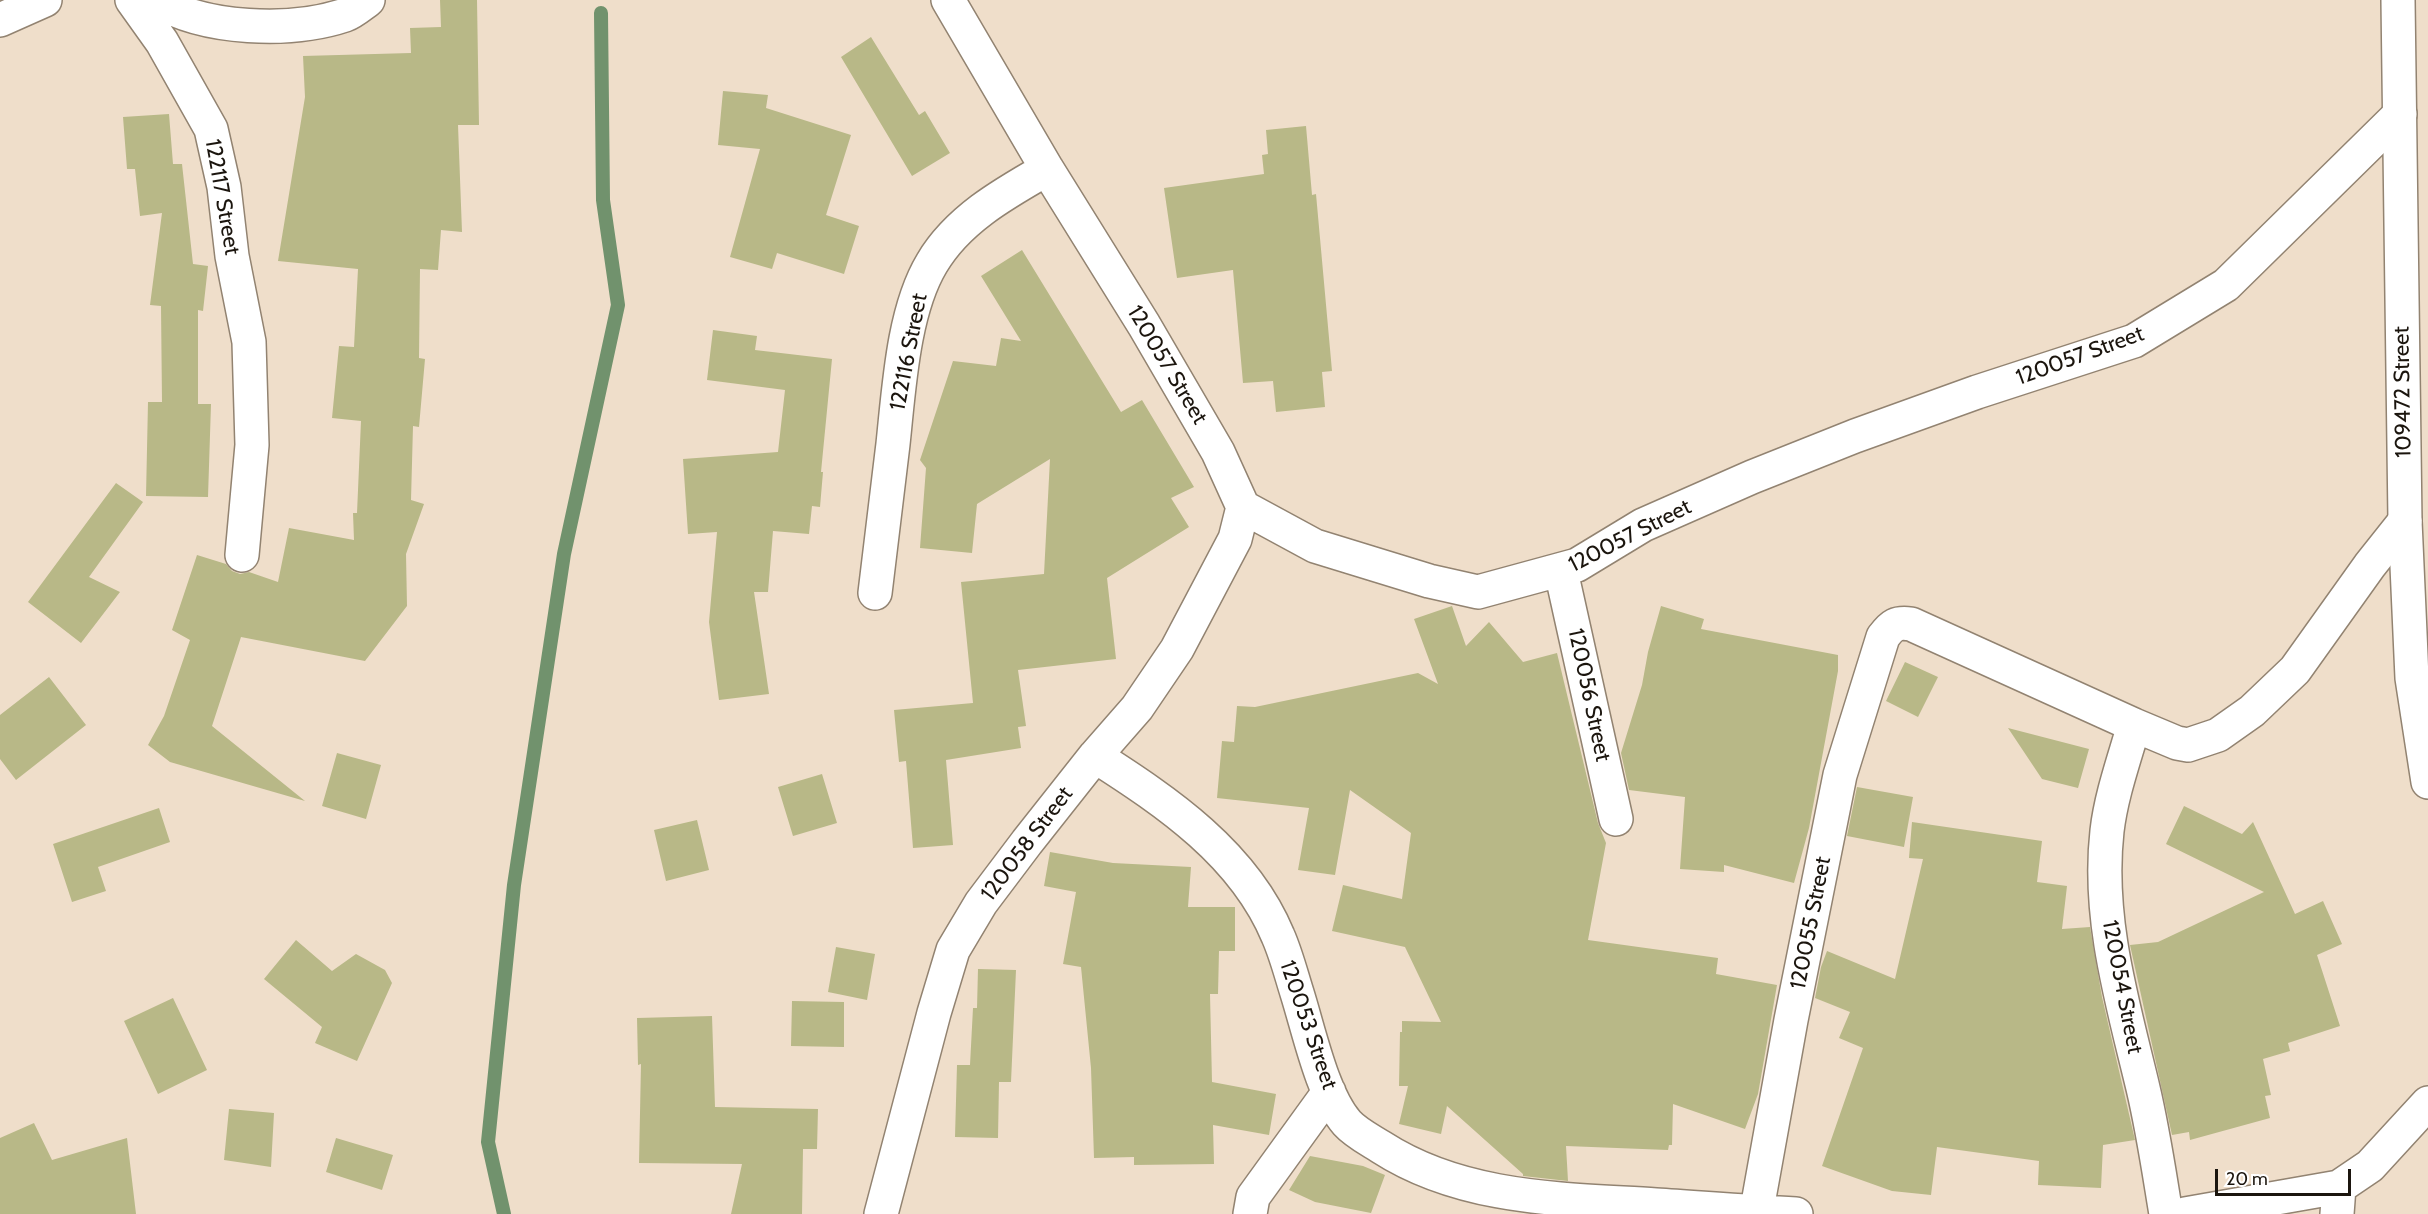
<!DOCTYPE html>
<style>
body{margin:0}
#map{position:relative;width:2428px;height:1214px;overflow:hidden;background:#efdeca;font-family:Cabin,sans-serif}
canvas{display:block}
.scale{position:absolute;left:2215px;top:1169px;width:136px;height:27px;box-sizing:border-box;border:3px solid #1b150e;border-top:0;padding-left:8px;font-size:18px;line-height:21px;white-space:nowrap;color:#1b150e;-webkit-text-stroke:4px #fff;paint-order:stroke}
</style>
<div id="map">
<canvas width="2428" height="1214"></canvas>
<div class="scale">20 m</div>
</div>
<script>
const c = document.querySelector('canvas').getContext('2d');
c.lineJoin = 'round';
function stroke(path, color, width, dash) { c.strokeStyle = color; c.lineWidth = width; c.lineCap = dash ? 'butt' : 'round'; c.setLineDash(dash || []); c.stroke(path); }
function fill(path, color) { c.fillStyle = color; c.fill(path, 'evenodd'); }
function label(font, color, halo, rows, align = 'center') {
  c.font = font + ' Cabin,sans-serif'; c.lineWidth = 6; c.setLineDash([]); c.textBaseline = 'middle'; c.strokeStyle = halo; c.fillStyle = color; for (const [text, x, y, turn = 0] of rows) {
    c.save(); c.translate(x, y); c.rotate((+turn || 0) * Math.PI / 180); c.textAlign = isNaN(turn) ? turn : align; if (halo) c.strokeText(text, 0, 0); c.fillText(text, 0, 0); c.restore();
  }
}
stroke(new Path2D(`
 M504,1214L488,1142L514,885L564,554L618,305L603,200L601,13`), '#71926d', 14);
fill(new Path2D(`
 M440,0H477L479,125H458L462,232L441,230L438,270L420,269L419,358L425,359L419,427L413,426L411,500L424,504L406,554L407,606L365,661L241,637L212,726L305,801L170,762L148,745L164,716L190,640L172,630L197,555L226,564L232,571L240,574L249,572L278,582L289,528L354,540L353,513H357L361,421L332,418L339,346L354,347L358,269L278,261L305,97L303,56L411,53L410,28L441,27Z
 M871,37L919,115L925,111L950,153L912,176L841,57Z
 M723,91L768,95L766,108L851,135L826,215L859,226L844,274L777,253L772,269L730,257L760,149L718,145Z
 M169,114L173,164H182L193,264L208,266L203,311L198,310V404H211L208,497L146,496L148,402H162L161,306L150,305L162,213L140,216L135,169H127L123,117Z
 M1306,126L1312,195L1316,194L1332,371L1322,372L1325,407L1276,412L1273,381L1243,383L1233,270L1177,278L1164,188L1264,174L1262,155L1268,154L1266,130Z
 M1022,250L1121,412L1142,400L1194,487L1171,498L1189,527L1107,578L1116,659L1018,670L1026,726L1018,727L1021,748L946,760L953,845L913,848L906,761L899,762L894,710L973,703L961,582L1044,574L1050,459L977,504L972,553L920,548L926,468L920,460L953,361L996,366L1001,338L1021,341L981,276Z
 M713,330L757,336L755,350L832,359L821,472H823L820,507L812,506L809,534L773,531L768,592H754L769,694L719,700L709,622L717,532L688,534L683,459L778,452L785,390L707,380Z
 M116,483L143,502L89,577L120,592L81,643L28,602Z
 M1452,606L1466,646L1489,622L1523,662L1557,653L1598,823L1606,843L1588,940L1718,958L1716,974L1777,985L1758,1094L1745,1129L1673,1104L1672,1145H1669L1668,1150L1566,1146L1568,1181L1523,1176V1174L1447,1106L1441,1134L1399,1124L1408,1086H1399L1400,1032H1402V1021L1441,1022L1405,947L1332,931L1343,885L1402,899L1411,833L1350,790L1335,875L1298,870L1309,808L1217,798L1222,741L1234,742L1237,706L1255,707L1418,673L1438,684L1414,619Z
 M1661,606L1704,619L1701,629L1838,655V671L1809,828L1794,883L1724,865V872L1680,869L1685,797L1629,790L1621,753L1642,685L1648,652Z
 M1905,662L1938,677L1918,717L1886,701Z
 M49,677L86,725L16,780L0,759V715Z
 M2008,728L2089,749L2078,788L2042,779Z
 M337,753L381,765L366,819L322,806Z
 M822,774L837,823L793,836L778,787Z
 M1857,787L1913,797L1904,847L1847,836Z
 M2184,806L2242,834L2253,822L2295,914L2323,901L2342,944L2317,955L2340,1026L2288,1043L2290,1051L2263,1059L2271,1095L2265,1096L2270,1118L2190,1140L2189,1132L2172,1135L2130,945L2158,942L2264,892L2166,844Z
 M159,808L170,842L98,867L106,891L72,902L53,844Z
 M697,820L709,870L666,881L654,830Z
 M1912,822L2042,841L2037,882L2067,886L2062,929L2090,927L2102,997L2135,1140L2103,1145L2101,1188L2038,1185L2039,1161L1937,1147L1931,1195L1892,1191L1822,1166L1863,1048L1839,1038L1850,1012L1815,998L1821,967L1827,951L1895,979L1923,859L1909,858Z
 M1050,852L1113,863L1191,867L1188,907H1235V951H1219L1218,994H1210L1212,1082L1276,1094L1269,1135L1213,1125L1214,1164L1134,1165V1157L1094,1158L1091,1068L1081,967L1063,964L1076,892L1044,886Z
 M296,940L332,971L356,954L385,970L392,983L357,1061L315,1043L322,1027L264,979Z
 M836,947L875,954L867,1000L828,992Z
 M978,969L1016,970L1011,1082H999L998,1138L955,1137L957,1065H970L973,1008H977Z
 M173,998L207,1070L158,1094L124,1021Z
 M792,1001L844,1002V1047L791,1046Z
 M712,1016L715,1107L818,1109L817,1149H803L802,1214H731L742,1164L639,1163L641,1064L638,1065L637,1018Z
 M229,1109L274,1113L271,1167L224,1160Z
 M34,1123L52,1160L127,1138L136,1214H0V1138Z
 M336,1138L393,1155L382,1190L326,1172Z
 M1310,1156L1363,1166L1385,1175L1371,1213L1315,1202L1289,1190Z`), '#b8b887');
const minor = new Path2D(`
 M132,0L162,42L211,129L224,187L232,256L249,342L252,445L242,555
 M156,0C204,30 291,33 345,15C353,12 361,5 368,0
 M948,0L1047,169L1144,325L1218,452L1243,507L1315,546L1429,581L1478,592L1577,565L1643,525L1752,477L1855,436L1977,392L2134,341L2226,285L2400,114
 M0,20L45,0
 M1561,571L1616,819
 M875,593C881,543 887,494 893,444C899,388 903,311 932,263C958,219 1005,193 1047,169
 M2134,725C2124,760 2111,796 2107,831C2097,919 2123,1004 2143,1088C2153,1130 2159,1172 2166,1214
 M1095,756C1167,802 1244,854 1278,936C1286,954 1291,974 1297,993C1309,1031 1322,1094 1347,1123C1356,1133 1370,1140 1381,1147C1463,1200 1563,1199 1656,1205C1703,1208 1749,1212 1796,1214
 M1759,1212L1757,1209L1791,1020L1840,775L1883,637C1892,625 1896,622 1911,624L2134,725L2177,743L2188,745L2218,735L2252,711L2295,670L2370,565L2405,521
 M881,1214L934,1013L953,950L981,903L1027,842L1095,756L1137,708L1177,649L1235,539L1243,507
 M1250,1214L1253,1197L1329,1092
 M2185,1214L2339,1187L2370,1166L2428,1103
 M2337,1214L2339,1187`);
const tertiary = new Path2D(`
 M2398,0L2405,521L2412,678L2428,782`);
stroke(minor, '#928371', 36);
stroke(tertiary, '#928371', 36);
stroke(minor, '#fff', 33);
stroke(tertiary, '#fff', 33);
label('22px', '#1b150e', '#fff', [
 ["122117 Street",222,197,80],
 ["122116 Street",909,352,-79],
 ["120057 Street",2080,356,-20],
 ["120057 Street",1167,365,59],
 ["109472 Street",2403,392,-91],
 ["120057 Street",1630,536,-27],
 ["120056 Street",1589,695,78],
 ["120058 Street",1027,844,-53],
 ["120055 Street",1811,923,-79],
 ["120054 Street",2122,987,79],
 ["120053 Street",1308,1025,71]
]);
</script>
